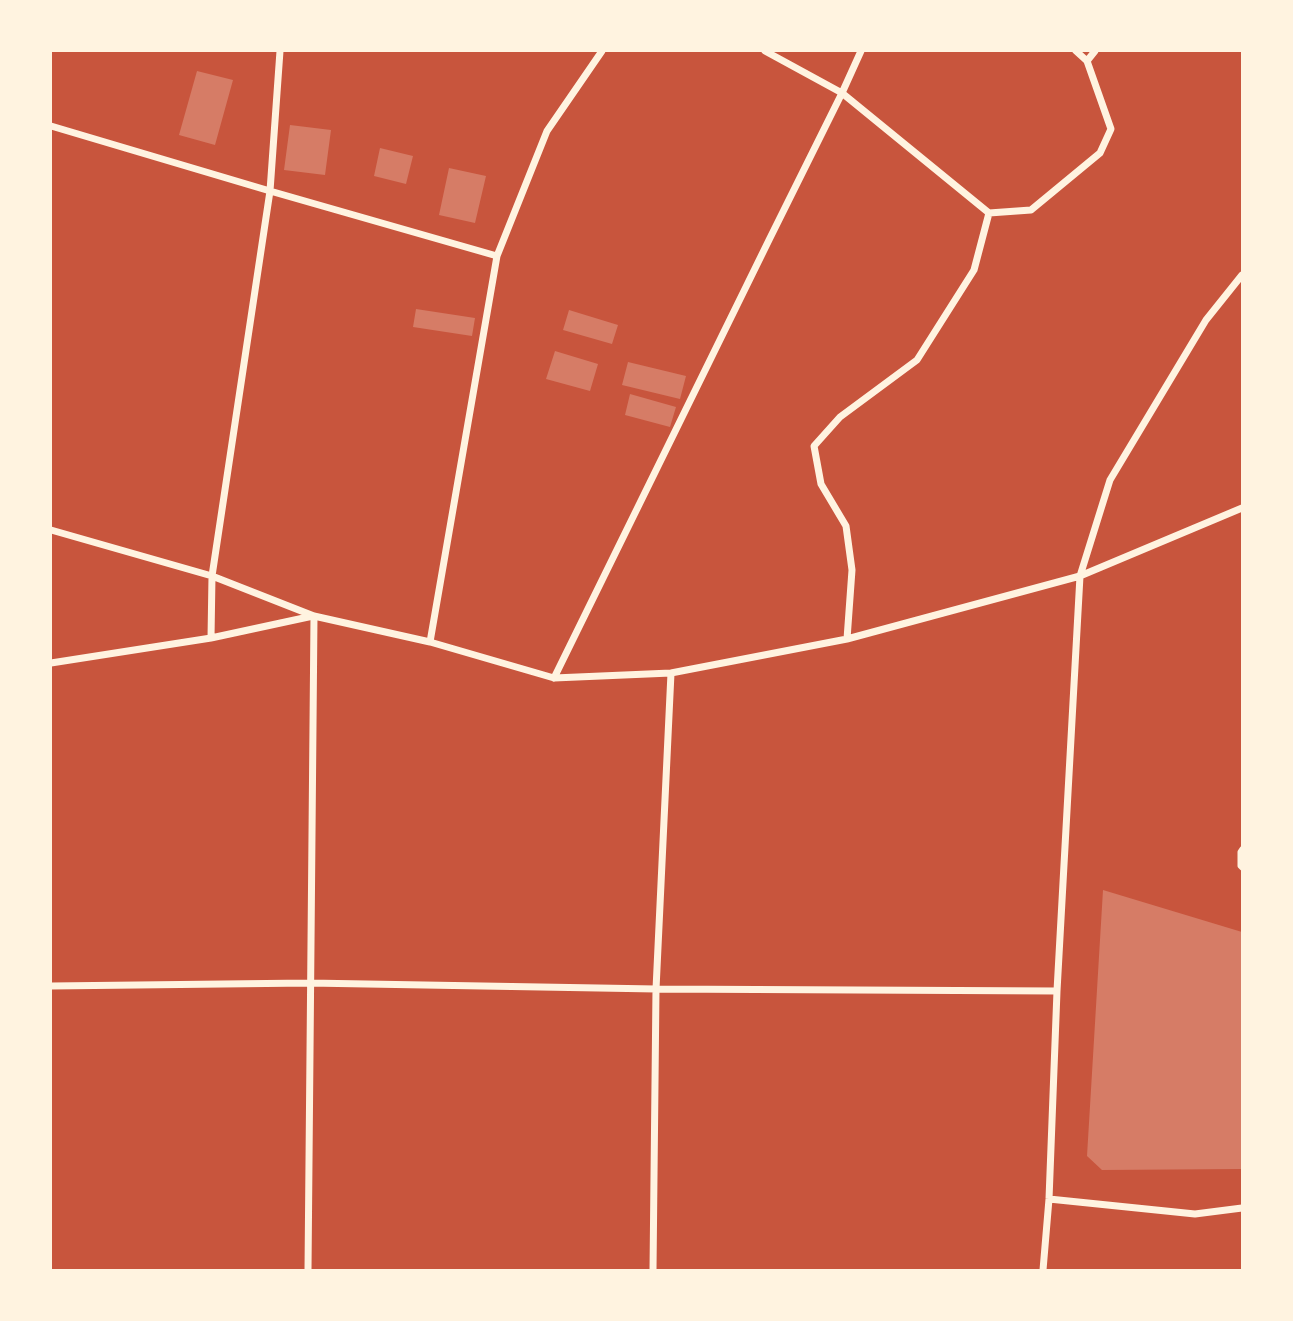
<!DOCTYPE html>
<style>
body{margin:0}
#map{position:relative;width:1293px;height:1321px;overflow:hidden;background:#c8553d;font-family:"PT Sans",sans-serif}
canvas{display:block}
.frame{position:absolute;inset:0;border:52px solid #fff3e0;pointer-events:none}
</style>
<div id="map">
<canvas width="1293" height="1321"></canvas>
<div class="frame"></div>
</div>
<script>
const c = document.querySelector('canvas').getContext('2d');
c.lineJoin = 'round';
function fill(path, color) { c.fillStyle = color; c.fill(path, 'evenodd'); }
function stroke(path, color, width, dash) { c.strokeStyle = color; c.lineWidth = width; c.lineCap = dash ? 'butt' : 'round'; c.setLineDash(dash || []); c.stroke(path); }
fill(new Path2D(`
 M197,71L233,80L215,145L179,135Z
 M290,125L331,130L325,175L284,170Z
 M380,148L413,156L406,184L374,176Z
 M449,168L486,176L475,223L439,215Z
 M416,309L475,318L472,336L413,327Z
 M569,310L618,325L612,344L563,330Z
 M555,351L598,364L590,391L546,379Z
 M628,362L686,376L680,399L622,385Z
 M630,394L676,407L670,427L625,415Z
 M1103,890L1242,932V1169L1102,1170L1087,1156Z`), '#d67c66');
stroke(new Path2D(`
 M1242,849L1240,852V866L1242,868`), '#fff3e0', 5);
stroke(new Path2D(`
 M765,51L842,93L989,213
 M1076,51L1087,61
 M51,126L270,191L497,256
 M51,530L212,576L314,616L430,642L554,678L671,673L847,639L1080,576L1242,508
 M211,638L212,576L270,191L280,51
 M847,639L852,570L846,526L821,484L814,446L840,417L917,360L974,270L989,213L1031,210L1100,153L1111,129L1087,61L1095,51
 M430,642L497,256L547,131L602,51
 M51,663L211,638L313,616
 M554,678L769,240L842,93L861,51
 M51,986L309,983L656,989L1057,991
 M1049,1199L1195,1214L1242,1208
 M308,1270L314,616
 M653,1270L656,989L671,673
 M1043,1270L1049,1199L1057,991L1080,576L1110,480L1206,320L1242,275`), '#fff3e0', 7);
</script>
